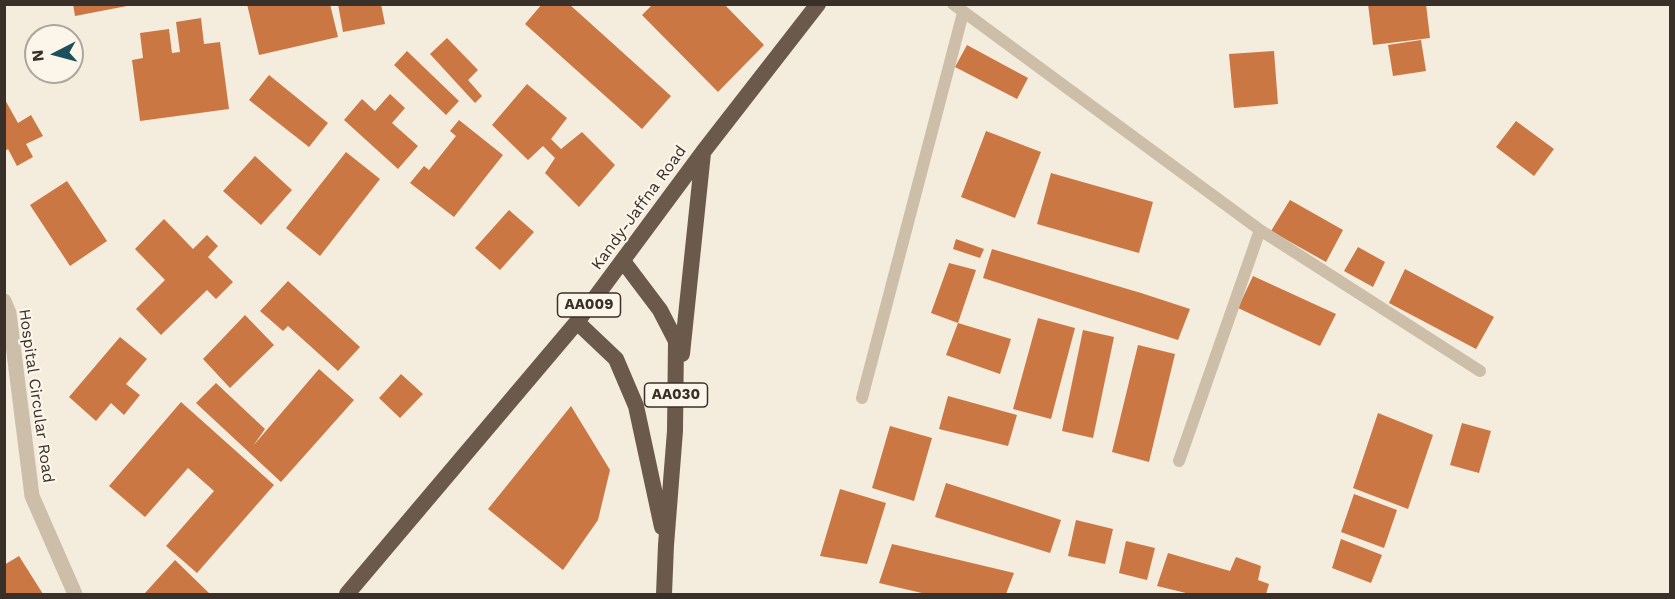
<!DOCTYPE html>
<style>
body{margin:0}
#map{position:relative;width:1675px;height:599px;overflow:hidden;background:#f4ecdd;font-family:"Work Sans",sans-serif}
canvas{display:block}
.frame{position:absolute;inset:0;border:6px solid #393029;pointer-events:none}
.north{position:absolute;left:24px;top:24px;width:60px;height:60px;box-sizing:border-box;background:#fbf5ea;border:2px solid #ada69d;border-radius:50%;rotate:264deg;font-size:16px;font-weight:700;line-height:24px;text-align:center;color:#393029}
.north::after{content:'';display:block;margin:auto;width:21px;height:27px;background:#1c505d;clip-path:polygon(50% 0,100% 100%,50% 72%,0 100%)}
</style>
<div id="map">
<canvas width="1675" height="599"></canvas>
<div class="frame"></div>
<div class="north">N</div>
</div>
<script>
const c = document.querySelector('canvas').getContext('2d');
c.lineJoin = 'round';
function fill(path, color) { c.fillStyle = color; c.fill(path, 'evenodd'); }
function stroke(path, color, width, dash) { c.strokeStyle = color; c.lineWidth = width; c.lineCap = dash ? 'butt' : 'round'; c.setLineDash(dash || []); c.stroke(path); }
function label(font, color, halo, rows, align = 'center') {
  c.font = font + ' "Work Sans",sans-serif'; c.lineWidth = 4.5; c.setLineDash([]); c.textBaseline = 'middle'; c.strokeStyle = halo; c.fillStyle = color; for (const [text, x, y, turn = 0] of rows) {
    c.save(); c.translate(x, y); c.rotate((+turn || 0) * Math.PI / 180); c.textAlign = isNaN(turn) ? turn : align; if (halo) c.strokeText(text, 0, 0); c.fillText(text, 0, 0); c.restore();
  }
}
fill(new Path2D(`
 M73,4H127V6L75,16Z
 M247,4H330L338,37L259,55Z
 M338,4H381L385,24L343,32Z
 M542,4H569L671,96L642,129L525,24Z
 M653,4H724L764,45L718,92L642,15Z
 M1368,4H1426L1430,38L1373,45Z
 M201,18L204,44L220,42L229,109L140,121L132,60L143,58L140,33L169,29L172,53L180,52L176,22Z
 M447,38L478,70L468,80L482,96L475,103L430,54Z
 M1421,40L1426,71L1393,76L1388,45Z
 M967,45L1028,78L1017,99L955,67Z
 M407,51L459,101L446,115L394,65Z
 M1274,51L1278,104L1234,108L1229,54Z
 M269,75L328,123L309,147L249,100Z
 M527,84L567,118L551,139L561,149L582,132L615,165L579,207L545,173L555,158L543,146L528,160L492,125Z
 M390,94L405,108L392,123L418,146L398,169L344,120L362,99L375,111Z
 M4,98L18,123L31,115L43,136L26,144L33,157L17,166L8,149L4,152Z
 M459,120L503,155L454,217L410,183L424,166L429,170L456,136L450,131Z
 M1516,121L1554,149L1534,176L1496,147Z
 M986,131L1041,152L1015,218L961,197Z
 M346,152L380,179L320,256L286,228Z
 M255,156L292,190L261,225L223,191Z
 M1051,173L1153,202L1139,253L1037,224Z
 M67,181L107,241L70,266L30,205Z
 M1290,200L1343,230L1326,262L1271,231Z
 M509,210L534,232L500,270L475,248Z
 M164,219L193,249L207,235L218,246L208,257L233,282L216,299L207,290L161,335L136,309L165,280L135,249Z
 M956,239L984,249L980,258L953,249Z
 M1358,247L1385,262L1373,287L1344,271Z
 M992,249L1141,293L1190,309L1178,340L983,278Z
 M949,263L976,270L958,323L931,313Z
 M1405,269L1494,317L1476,349L1389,303Z
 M1253,276L1336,314L1320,346L1238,308Z
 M288,281L360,347L338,371L288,326L283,331L260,311Z
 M245,315L274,345L230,388L203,359Z
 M1038,318L1075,328L1051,419L1013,409Z
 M958,323L1011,339L1000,374L946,355Z
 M1083,330L1114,337L1093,438L1062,431Z
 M120,337L147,359L126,384L140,395L124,415L111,403L96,421L69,397Z
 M1138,345L1175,354L1149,462L1112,452Z
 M319,369L354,400L281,482L196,403L216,383L265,429L253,446Z
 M401,374L423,394L400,418L379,398Z
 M948,396L1017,415L1008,446L939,429Z
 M181,402L274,485L197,573L166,546L214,491L188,468L145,517L109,486Z
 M571,406L610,470L598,520L563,570L488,509Z
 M1378,413L1433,435L1408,509L1353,488Z
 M1462,423L1491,431L1479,473L1450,465Z
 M890,426L932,438L914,501L872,488Z
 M946,483L1061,520L1050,553L935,517Z
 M840,489L886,503L867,564L820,556Z
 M1354,494L1397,510L1384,548L1341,532Z
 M1076,520L1113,529L1105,564L1068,556Z
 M1341,539L1382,555L1371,583L1332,568Z
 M1126,541L1155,548L1147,580L1119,573Z
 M892,544L1014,573L1006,594H926L879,583Z
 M1168,553L1230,571L1236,557L1261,566L1258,580L1269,584L1266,594H1190L1157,586Z
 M19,556L43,594H4V565Z
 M175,560L210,594H147L145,593Z`), '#cb7744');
stroke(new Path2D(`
 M953,4L1260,230L1179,461
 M1260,230L1480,371
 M862,398L963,13`), '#ccbea8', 12);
stroke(new Path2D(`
 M4,301L9,313L32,496L75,594`), '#ccbea8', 15);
stroke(new Path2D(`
 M623,261L660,310L676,341L675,431L666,545L664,594
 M577,322L616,359L636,406L662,527
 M682,354L703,153
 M347,594L577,322L703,152L818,4`), '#6b5a4c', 16);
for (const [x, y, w] of [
 [589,305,63],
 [676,395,63]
]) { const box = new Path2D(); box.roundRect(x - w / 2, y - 12, w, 24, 4.5); c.fillStyle = '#fbf5ea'; c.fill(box); stroke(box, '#393029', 1.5); }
label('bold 15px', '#393029', null, [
 ["AA009",589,305],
 ["AA030",676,395]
]);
label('16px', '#393029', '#fbf5ea', [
 ["Kandy-Jaffna Road",639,208,-54],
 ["Hospital Circular Road",36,396,82]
]);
</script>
